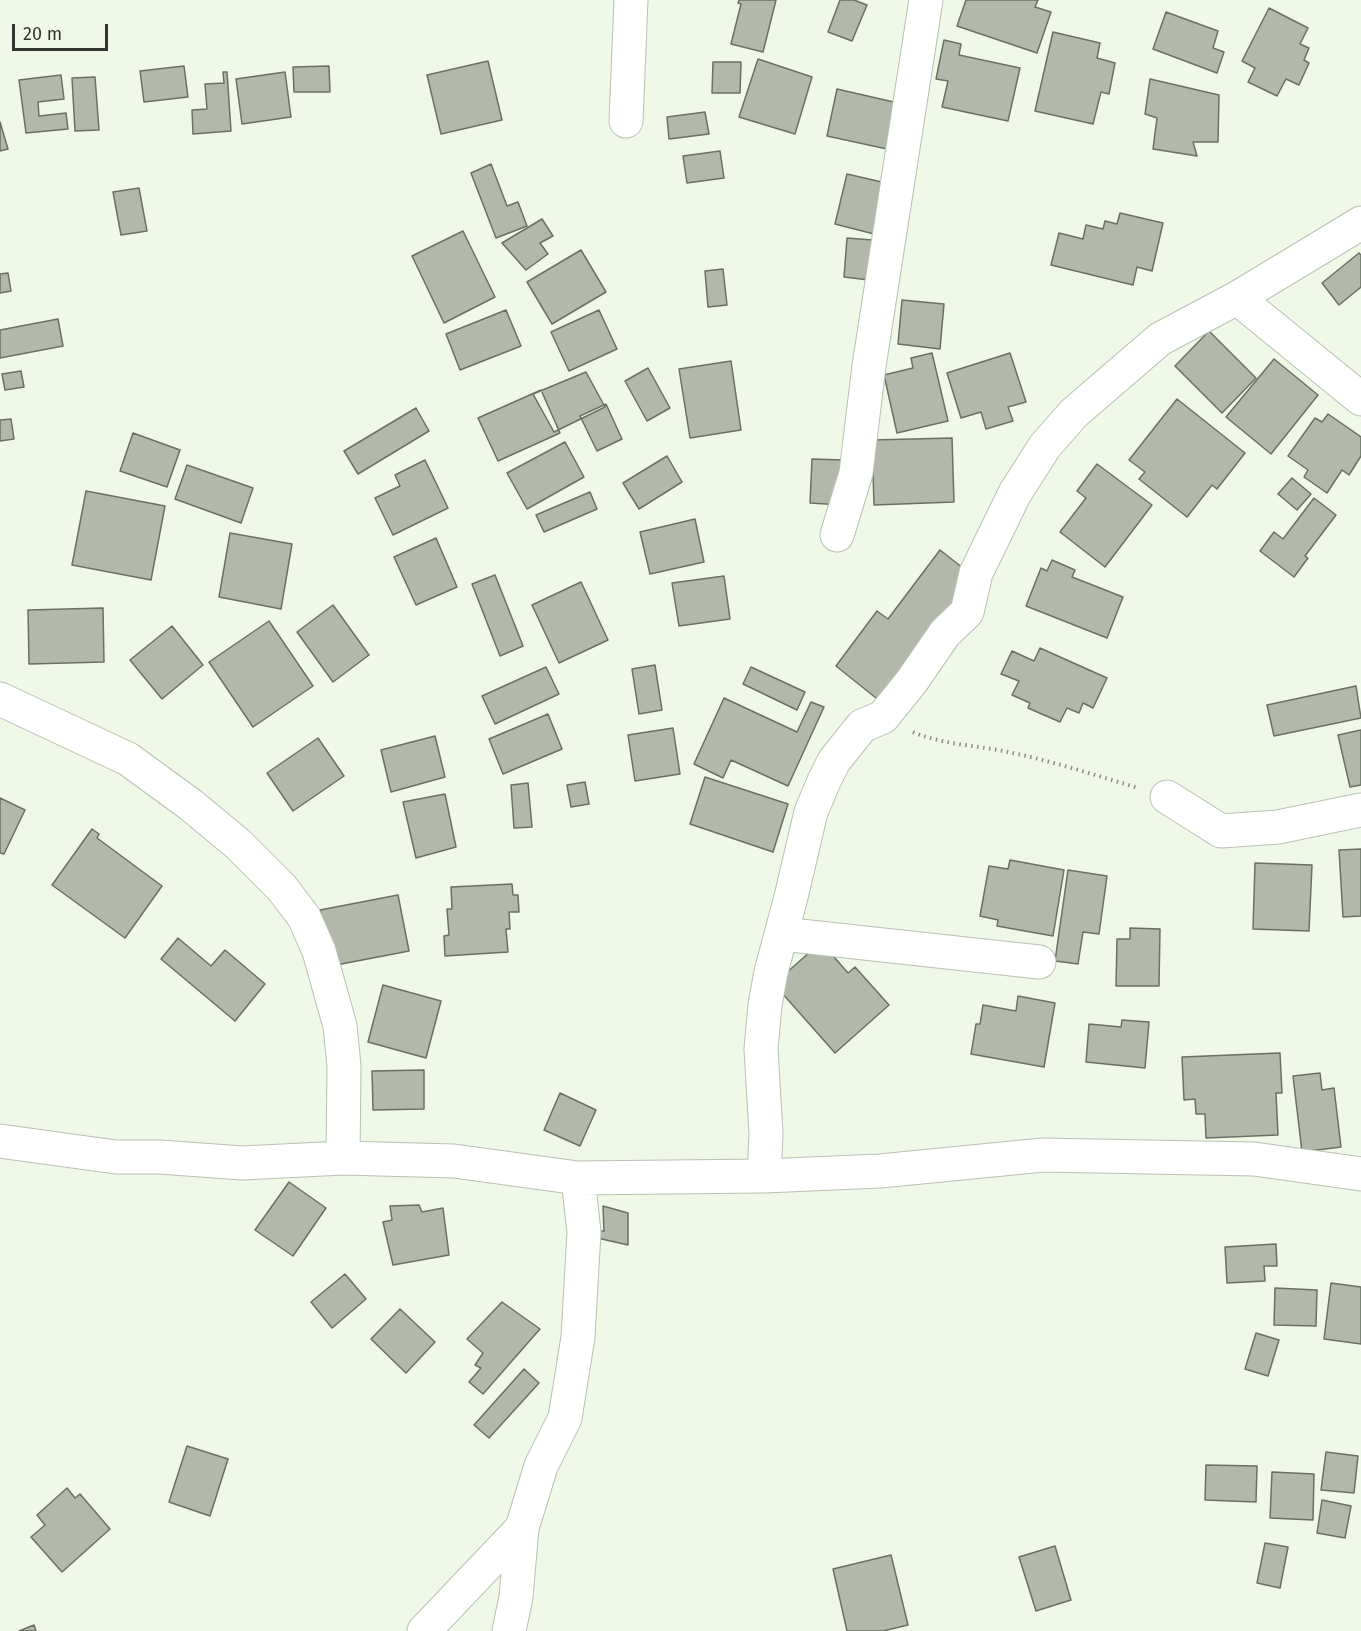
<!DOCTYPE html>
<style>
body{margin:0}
#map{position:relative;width:1361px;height:1631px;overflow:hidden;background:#f0f8e8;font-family:"Fira Sans",sans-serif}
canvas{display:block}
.scale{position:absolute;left:12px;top:24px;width:96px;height:27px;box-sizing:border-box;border:3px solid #333630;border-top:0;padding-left:8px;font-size:18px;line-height:21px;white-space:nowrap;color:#333630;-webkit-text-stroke:4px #f0f8e8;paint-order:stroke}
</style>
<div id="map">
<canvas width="1361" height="1631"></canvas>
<div class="scale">20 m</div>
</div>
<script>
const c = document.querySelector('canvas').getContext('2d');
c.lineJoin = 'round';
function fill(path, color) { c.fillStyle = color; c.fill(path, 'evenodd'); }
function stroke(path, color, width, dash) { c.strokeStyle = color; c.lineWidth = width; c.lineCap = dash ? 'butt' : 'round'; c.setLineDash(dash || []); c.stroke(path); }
const building = new Path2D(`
 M739,0H776L763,52L731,44L741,4L738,3Z
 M840,0H854L867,5L852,41L828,32Z
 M966,0H1038L1035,7L1051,12L1037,53L957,26Z
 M1269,8L1308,28L1300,44L1309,48L1304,60L1309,63L1299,85L1286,79L1277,96L1248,82L1255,68L1242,61Z
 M1166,12L1218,31L1213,48L1224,52L1217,73L1153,49Z
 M1053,32L1100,43L1097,58L1115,63L1109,94L1101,92L1093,124L1035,111Z
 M944,40L961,44L959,55L1020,68L1008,121L942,107L948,81L936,79Z
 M758,59L812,77L795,134L739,117Z
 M488,61L502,120L441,134L427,75Z
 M713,62H741L740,93H712Z
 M184,66L188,97L144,102L140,71Z
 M329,66L330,92H294L293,67Z
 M223,72H227L231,131L193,134L192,110L207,109L205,84L224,83Z
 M285,72L291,117L242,124L236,79Z
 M61,75L64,99L38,102L39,116L66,113L68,129L26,133L19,80Z
 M95,77L99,130L75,131L72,78Z
 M1150,79L1219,95L1218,142H1193L1197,156L1153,149L1157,118L1145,114Z
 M837,89L898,103L887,149L827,136Z
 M705,112L709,134L669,139L667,117Z
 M0,122L8,149L0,151Z
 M720,151L724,178L687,183L683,156Z
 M491,164L507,206L518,202L527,226L496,238L471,173Z
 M847,174L886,183L874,234L835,224Z
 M139,188L147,231L121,235L113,192Z
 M1120,213L1163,223L1152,271L1137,267L1133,285L1051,265L1059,233L1083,239L1086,225L1103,229L1105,221L1117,224Z
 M542,219L553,236L540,243L548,254L526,270L502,243Z
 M463,231L495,297L444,323L412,256Z
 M847,238L872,240L869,280L844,277Z
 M581,250L606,292L552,324L527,282Z
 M1359,253L1361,255V287L1339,305L1322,283Z
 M723,269L727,305L708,307L705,271Z
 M8,273L11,291L0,293V274Z
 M902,300L944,304L940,349L898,344Z
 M506,310L521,346L460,370L446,334Z
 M599,310L617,349L569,371L551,332Z
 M58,319L63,346L0,358V330Z
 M1209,331L1256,378L1222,413L1175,366Z
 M932,353L948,421L897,433L884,375L913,368L911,358Z
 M1010,353L1026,402L1008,407L1013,421L986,429L981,412L961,418L947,373Z
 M1274,359L1318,395L1271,454L1226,417Z
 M731,361L741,430L690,438L679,369Z
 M648,368L670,408L647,421L625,381Z
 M21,371L24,387L5,390L2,374Z
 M586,372L605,407L554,432L533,394Z
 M541,390L560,433L498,461L478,418Z
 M1177,399L1245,453L1217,489L1212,485L1187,517L1139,479L1145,472L1129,460Z
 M606,404L622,439L597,451L580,416Z
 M416,408L429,431L358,474L344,451Z
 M1328,414L1361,437V456L1349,475L1342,470L1327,493L1304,477L1308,470L1288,456L1315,418L1322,422Z
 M11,419L14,439L0,441V420Z
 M133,433L180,450L167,487L120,471Z
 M952,438L954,502L874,505L872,440Z
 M565,442L584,477L527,509L507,473Z
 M667,456L682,482L639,509L623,483Z
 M812,459L844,460L842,505L810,503Z
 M425,460L448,508L393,535L375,498L400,486L395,475Z
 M1097,464L1152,505L1105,567L1060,532L1086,498L1077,491Z
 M187,465L253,488L241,523L175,499Z
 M1292,478L1311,494L1297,510L1278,494Z
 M86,491L165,506L151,580L72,565Z
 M590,492L597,509L544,532L536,515Z
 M1314,498L1336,515L1305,556L1308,558L1294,577L1260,551L1274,532L1283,539Z
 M695,519L704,562L650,574L640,532Z
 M230,533L292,544L281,609L219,597Z
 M436,538L457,587L416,605L394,557Z
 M940,550L968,572L970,595L886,706L836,666L877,611L888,619Z
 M1052,560L1075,570L1072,577L1123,597L1107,638L1026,606L1041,568L1047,571Z
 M495,575L523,646L500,656L472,584Z
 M724,576L730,619L679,626L672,583Z
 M581,582L608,640L559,663L532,605Z
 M333,605L369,655L333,682L297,632Z
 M103,608L104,662L29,664L28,610Z
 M269,621L313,686L253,727L209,662Z
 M172,626L203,665L162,699L130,660Z
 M1040,648L1107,678L1093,708L1083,703L1079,713L1067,708L1060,722L1028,708L1030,703L1012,695L1019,681L1001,674L1012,651L1034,661Z
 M655,665L662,710L639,714L632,669Z
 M546,667L559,694L495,724L482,696Z
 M751,667L805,692L797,710L743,684Z
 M1356,686L1361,718L1274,736L1267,705Z
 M724,698L797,732L811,702L824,707L788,786L731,760L723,778L694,764Z
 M548,714L562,749L503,774L489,739Z
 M673,728L680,774L635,781L628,735Z
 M1361,730V785L1350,787L1338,735Z
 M435,736L445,777L391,792L381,750Z
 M318,738L344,776L293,811L267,773Z
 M705,777L788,804L773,852L690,824Z
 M585,782L589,804L571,807L567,785Z
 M528,783L532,827L514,828L511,785Z
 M445,794L456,847L416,858L403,802Z
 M0,798L25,810L4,854L0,853Z
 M92,829L99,834L97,838L162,886L125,938L52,885Z
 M1361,849V916L1343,917L1339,850Z
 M1010,860L1064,870L1053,936L997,926L998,920L980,916L989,866L1008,869Z
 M1255,863L1312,865L1309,931L1253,929Z
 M1068,870L1107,876L1099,934L1083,932L1078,964L1055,961Z
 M512,884L513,895H518L519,912H509L510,929H506L508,952L445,956L444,936L449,935L447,909H452L451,887Z
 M398,895L409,951L331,966L320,910Z
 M1130,928L1160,929L1159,986H1116L1117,939H1130Z
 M178,938L211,966L225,950L265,984L235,1021L161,959Z
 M821,942L848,973L855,967L889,1005L835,1053L774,984Z
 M383,985L441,1001L426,1058L368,1042Z
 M1018,996L1055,1003L1044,1067L971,1054L976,1024H980L983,1005L1016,1011Z
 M1122,1020L1149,1022L1145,1068L1086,1062L1089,1024L1121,1027Z
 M1280,1053L1282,1093H1276L1278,1135L1206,1138L1205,1114H1196L1195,1099L1184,1100L1182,1057Z
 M424,1070V1109L373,1110L372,1071Z
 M1320,1073L1322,1090L1334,1088L1341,1147L1302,1152L1293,1076Z
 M560,1093L596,1110L580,1146L544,1130Z
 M289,1182L326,1208L293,1256L255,1230Z
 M419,1205L422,1212L443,1208L449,1255L393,1265L383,1222L392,1220L390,1206Z
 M603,1206L628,1213V1245L593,1237L594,1231H604Z
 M1276,1244L1277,1266H1264L1265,1281L1227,1283L1225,1247Z
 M345,1274L366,1299L332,1328L311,1302Z
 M1331,1283L1361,1287V1344L1324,1339Z
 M1275,1288L1317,1290L1316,1326L1274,1325Z
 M502,1302L540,1329L483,1394L469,1382L481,1368L475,1365L483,1353L467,1339Z
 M400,1309L435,1342L406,1373L371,1339Z
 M1256,1333L1279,1340L1268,1376L1245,1369Z
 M524,1369L539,1383L489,1438L474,1425Z
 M187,1446L228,1459L210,1516L169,1502Z
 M1326,1452L1358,1456L1354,1493L1321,1490Z
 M1206,1465L1257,1466L1256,1502L1205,1500Z
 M1272,1472L1314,1474L1313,1520L1270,1518Z
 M67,1488L75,1498L80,1494L110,1529L62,1572L31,1537L45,1525L37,1515Z
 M1322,1500L1351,1506L1345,1538L1317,1533Z
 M1265,1543L1288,1547L1280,1588L1257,1583Z
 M1055,1546L1071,1600L1036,1611L1019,1557Z
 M891,1555L908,1625L883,1631H847L833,1569Z
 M34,1625L36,1631H19Z`);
fill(building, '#b2b9aa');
stroke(building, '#6a7163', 1.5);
const minor = new Path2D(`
 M626,121L631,0
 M1237,298L1361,399
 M837,535L856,473L869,366L926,0
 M0,699L128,759L191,805L238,844L282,888L304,917L319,951L340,1026L344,1066L343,1158
 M1167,797L1221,831L1278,827L1361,810
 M782,934L1039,962
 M0,1141L116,1157H160L242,1163L343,1158L454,1161L578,1178L764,1176L880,1171L1043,1155L1254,1159L1361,1174
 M764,1176L766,1134L761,1049L765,1005L771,972L791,897L811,812L824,781L834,761L862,726L883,717L912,681L945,633L967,612L976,573L1015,493L1045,446L1074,413L1160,339L1237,298L1361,223
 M424,1631L522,1528
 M509,1631L516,1597L522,1528L541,1466L565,1418L578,1337L584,1232L578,1178`);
stroke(minor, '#b9c1b2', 35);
stroke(new Path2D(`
 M913,732C943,745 976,745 1008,752C1052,761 1095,775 1138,788`), '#888e83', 4, [1.5, 4.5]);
stroke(minor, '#fff', 33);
</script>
